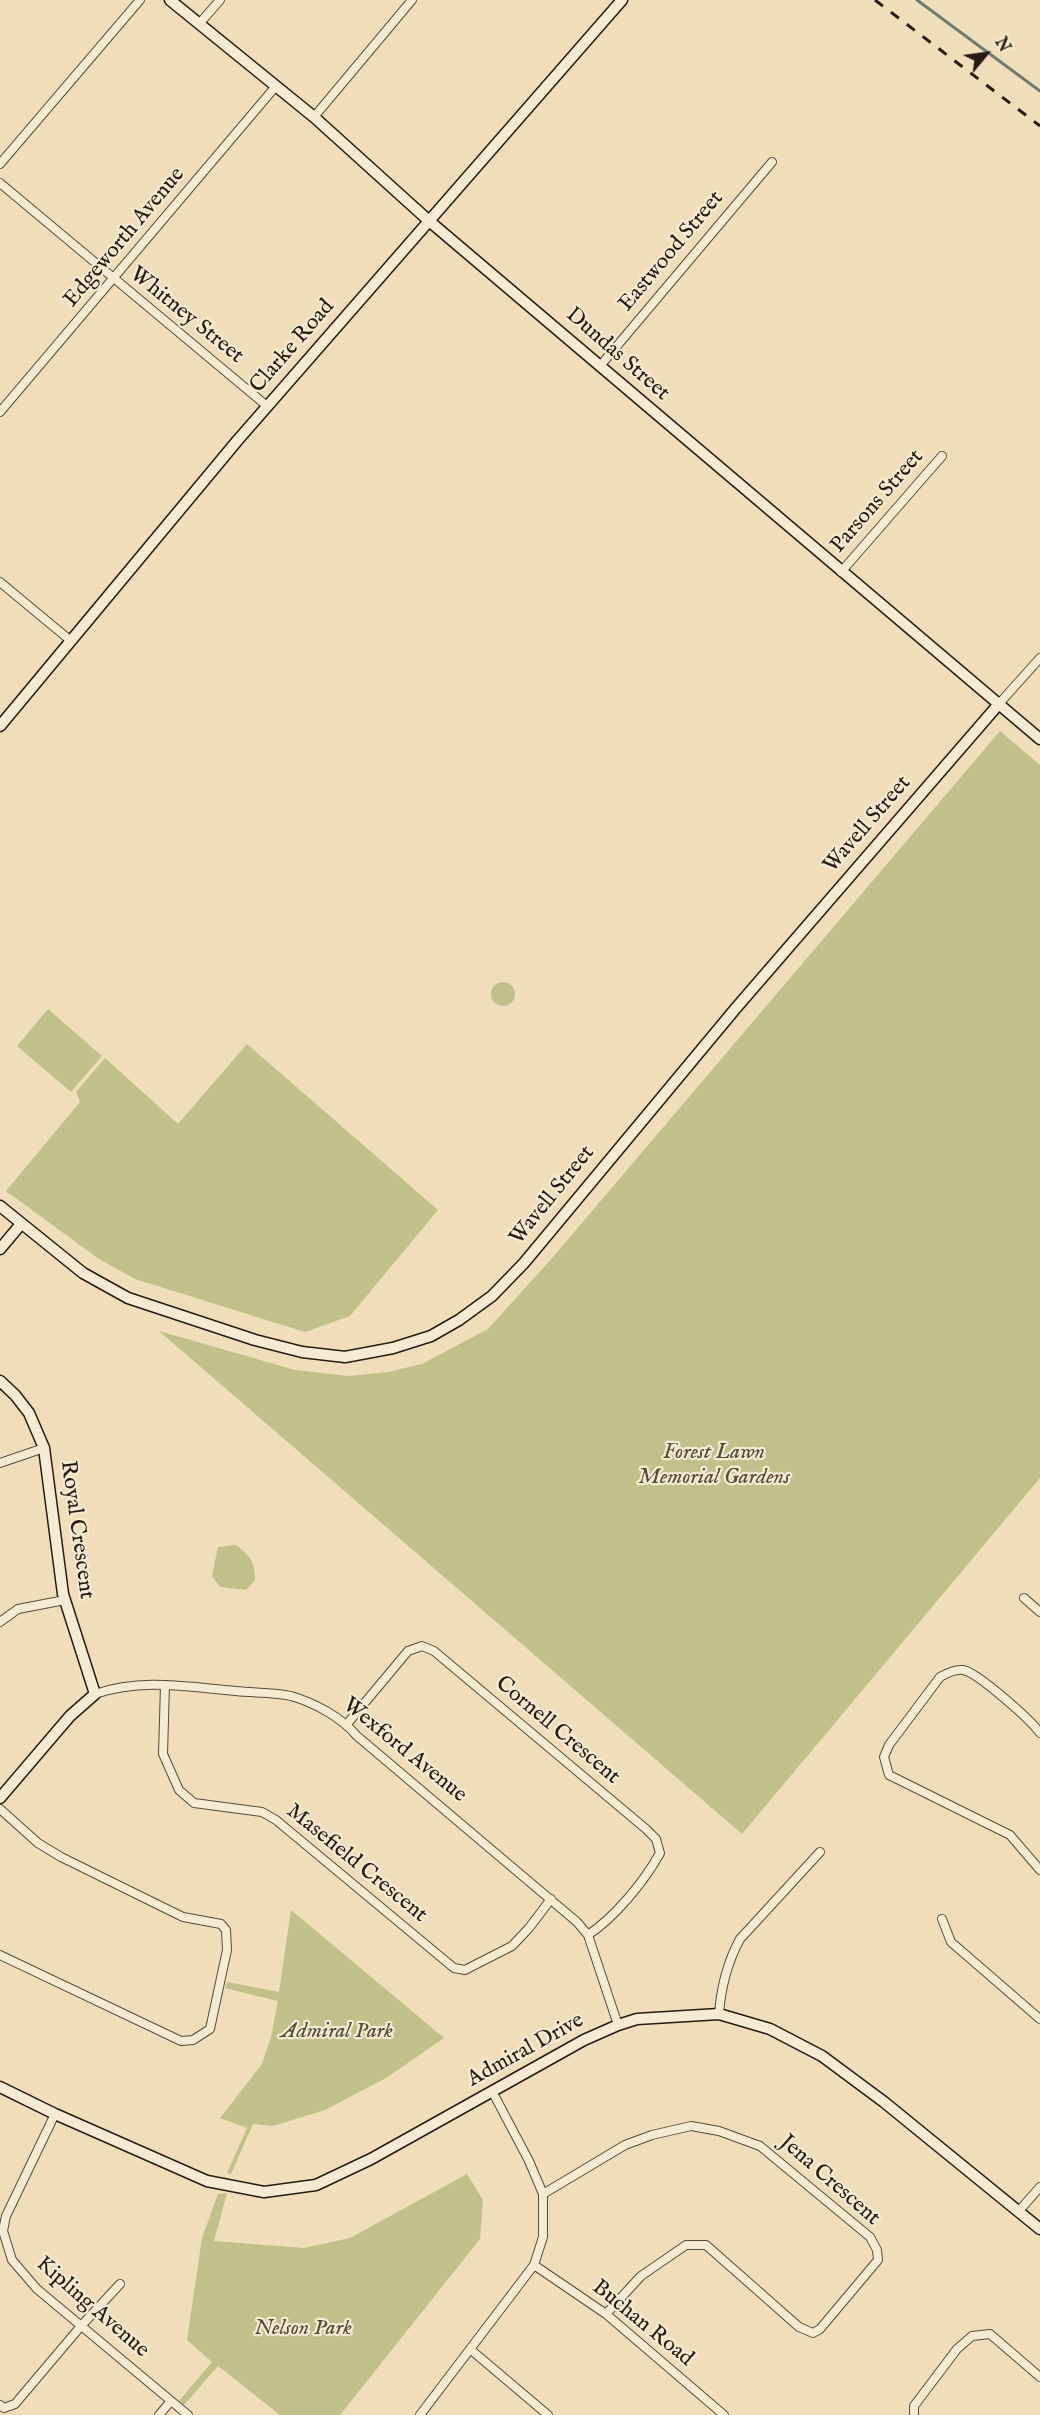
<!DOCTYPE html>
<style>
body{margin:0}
#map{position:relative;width:1040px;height:2415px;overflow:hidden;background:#efdeb9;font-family:"IM FELL English",serif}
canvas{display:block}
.north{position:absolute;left:956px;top:24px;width:60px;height:60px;-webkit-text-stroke:4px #f5ead2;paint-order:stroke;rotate:61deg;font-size:16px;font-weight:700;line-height:24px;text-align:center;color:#261a11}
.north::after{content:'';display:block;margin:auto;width:21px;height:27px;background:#261a11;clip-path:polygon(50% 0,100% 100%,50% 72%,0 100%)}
</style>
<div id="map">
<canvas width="1040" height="2415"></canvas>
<div class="north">N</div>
</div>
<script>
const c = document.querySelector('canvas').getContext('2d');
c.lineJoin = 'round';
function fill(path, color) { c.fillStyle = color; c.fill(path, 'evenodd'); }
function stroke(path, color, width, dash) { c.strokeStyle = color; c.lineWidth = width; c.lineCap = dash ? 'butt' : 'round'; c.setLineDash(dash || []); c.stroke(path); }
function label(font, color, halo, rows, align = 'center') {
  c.font = font + ' "IM FELL English",serif'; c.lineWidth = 4.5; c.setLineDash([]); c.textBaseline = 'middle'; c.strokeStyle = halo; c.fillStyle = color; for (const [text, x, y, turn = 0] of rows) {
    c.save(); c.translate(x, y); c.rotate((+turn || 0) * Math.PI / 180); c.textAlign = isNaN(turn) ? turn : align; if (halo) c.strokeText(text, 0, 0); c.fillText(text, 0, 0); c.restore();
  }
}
fill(new Path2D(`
 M1000,731L1040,765V1478L742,1834L159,1331L295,1370L349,1376L388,1372L422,1364L488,1329L553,1257Z
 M491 994a12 12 0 1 1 24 0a12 12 0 1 1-24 0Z
 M48,1009L102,1056L71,1092L17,1046Z
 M247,1044L438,1210L350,1316L305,1332L135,1279L99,1259L6,1191L80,1102L76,1092L105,1058L178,1124Z
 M236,1545C250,1555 255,1562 255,1580L246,1590L220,1587L212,1576L218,1547Z
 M291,1910L444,2038L386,2078L325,2110L273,2126L253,2124L231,2174L227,2173L247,2128L220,2118L262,2064L271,2037L278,2001L225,1988L227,1982L279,1992Z
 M467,2174L483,2200L480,2239L340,2415H280L218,2366L184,2405L179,2401L212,2362L187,2340L202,2238L218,2194L227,2193L214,2241L304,2248L350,2238Z`), '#c1bf8a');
stroke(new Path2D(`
 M917,0L1040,91`), '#6c7b73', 3);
const street = new Path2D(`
 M199,24L220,0
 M314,117L412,0
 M0,164L140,0
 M0,183L267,406
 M600,366L772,162
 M0,412L276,86
 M841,572L942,456
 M0,582L71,641
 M998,705L1040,658
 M0,1463L44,1448
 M1024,1598L1040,1612
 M0,1622L18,1609L65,1600
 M165,1685L163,1754L179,1790L194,1803L262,1812L276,1820L454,1968L465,1970L512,1946L529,1928L551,1899
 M95,1694C143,1678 186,1687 236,1691C253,1693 274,1692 291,1696C315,1703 341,1717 357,1736L577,1922L588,1935L618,2025
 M347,1724L408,1651L422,1646L434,1651L646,1829L656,1839L660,1853C644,1882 615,1917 588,1935
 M1040,1733C1031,1720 977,1672 963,1670C955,1669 947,1673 940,1677L889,1745L884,1757L889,1775L1010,1835L1040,1870
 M0,1809L38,1843L61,1857L183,1917L221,1924L226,1930L227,1950L210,2029L193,2040L181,2041L0,1955
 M942,1919L951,1942L1040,2019
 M719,2014C721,1987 727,1963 740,1939L820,1852
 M55,2114L6,2216L3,2231L12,2260L37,2289L188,2415
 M543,2194L625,2145L652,2135L691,2126L719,2131L760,2146L870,2237L877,2250L878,2260L820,2329L813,2333L799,2327L706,2245H686L641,2276L606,2314
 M1019,2211L1040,2187
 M534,2265L606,2314L724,2415
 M470,2349L548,2415
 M0,2405L4,2408L15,2404L81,2326L120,2284
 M159,2415L171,2401
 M420,2415L534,2265L543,2237V2194L529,2161L492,2091
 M914,2415V2406L957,2349L972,2336L990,2334L1040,2377`);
const secondary = new Path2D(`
 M170,0L314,117L428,220L1040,739
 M0,726L237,441L622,0
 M0,1206L83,1273L128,1298L255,1340L302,1352L345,1357L393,1348L431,1336L459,1320L492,1296L524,1263L736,1008L998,705
 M0,1249L21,1224
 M0,1381L15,1395L29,1413L44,1448L63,1594L95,1694L70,1716L0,1798
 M0,2087L55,2114L207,2181L264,2192L316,2185L371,2159L584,2040L618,2025L637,2019L719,2014L770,2029L822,2056L884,2102L1040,2229`);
stroke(street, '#584b3b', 10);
stroke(secondary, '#261a11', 13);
stroke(street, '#f5ead2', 8);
stroke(secondary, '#f5ead2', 10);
stroke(new Path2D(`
 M875,0L1040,126`), '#261a11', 3, [10, 10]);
label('22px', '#261a11', '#f5ead2', [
 ["Edgeworth Avenue",125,238,-50],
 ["Eastwood Street",672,252,-50],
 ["Whitney Street",186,316,39],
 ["Clarke Road",293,347,-49],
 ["Dundas Street",617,355,41],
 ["Parsons Street",878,502,-49],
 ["Wavell Street",868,825,-49],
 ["Wavell Street",553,1196,-51],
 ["Royal Crescent",76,1530,82],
 ["Cornell Crescent",557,1731,40],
 ["Wexford Avenue",404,1751,39],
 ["Masefield Crescent",356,1864,39],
 ["Admiral Drive",526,2051,-29],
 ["Jena Crescent",829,2181,41],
 ["Kipling Avenue",92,2308,41],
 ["Buchan Road",642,2324,39]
]);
label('italic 22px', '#544c35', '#f5ead2', [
 ["Forest Lawn",714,1453],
 ["Memorial Gardens",714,1478],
 ["Admiral Park",337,2032],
 ["Nelson Park",303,2329]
]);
</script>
